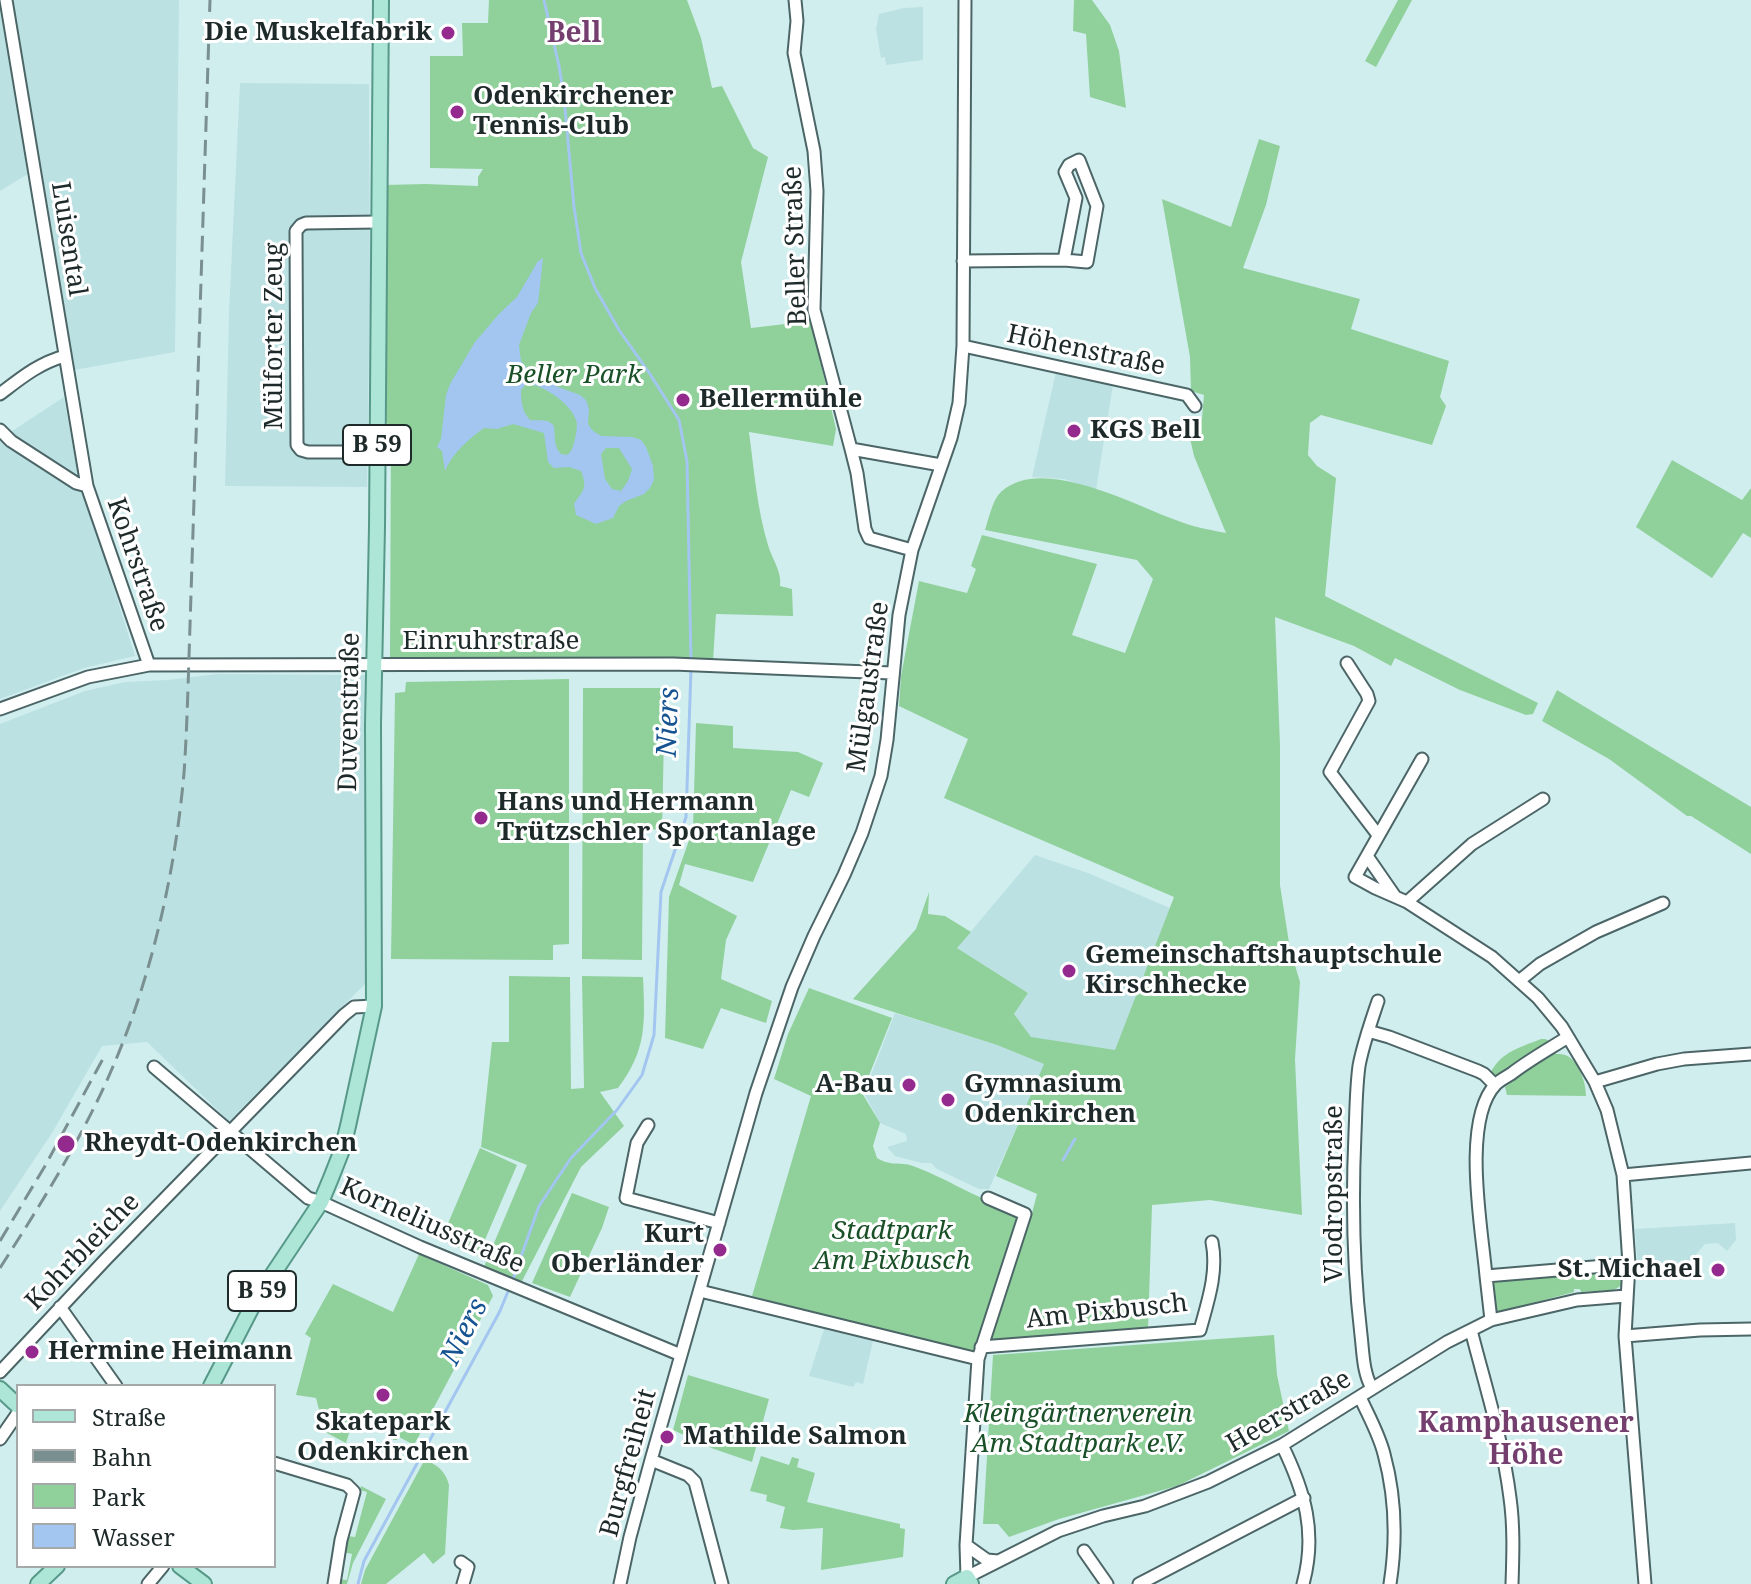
<!DOCTYPE html>
<meta charset="utf-8">
<style>
body{margin:0}
#map{position:relative;width:1751px;height:1584px;overflow:hidden;background:#d1eeef;font-family:"Noto Serif",serif}
canvas{display:block}
.legend{position:absolute;left:16px;top:1384px;width:260px;height:184px;box-sizing:border-box;background:#fff;border:2px solid #a5a9a9;margin:0;padding:10px 14px;list-style:none;font-size:24px;color:#1e2929}
.legend li{display:flex;align-items:center;gap:16px;height:40px}
.legend b{width:40px;border:2px solid #a5a9a9}
</style>
<div id="map">
<canvas width="1751" height="1584"></canvas>
<ul class="legend">
<li><b style="height:10px;background:#ade6d7"></b>Straße</li>
<li><b style="height:10px;background:#7a8f8f"></b>Bahn</li>
<li><b style="height:22px;background:#90d09b"></b>Park</li>
<li><b style="height:22px;background:#a3c6f0"></b>Wasser</li>
</ul>
</div>
<script>
const c = document.querySelector('canvas').getContext('2d');
c.lineJoin = 'round';
function fill(path, color) { c.fillStyle = color; c.fill(path, 'evenodd'); }
function stroke(path, color, width, dash) { c.strokeStyle = color; c.lineWidth = width; c.lineCap = dash ? 'butt' : 'round'; c.setLineDash(dash || []); c.stroke(path); }
function label(font, color, halo, rows, align = 'center') {
  c.font = font + ' "Noto Serif",serif'; c.lineWidth = 6; c.setLineDash([]); c.textBaseline = 'middle'; c.strokeStyle = halo; c.fillStyle = color; for (const [text, x, y, turn = 0] of rows) {
    c.save(); c.translate(x, y); c.rotate((+turn || 0) * Math.PI / 180); c.textAlign = isNaN(turn) ? turn : align; if (halo) c.strokeText(text, 0, 0); c.fillText(text, 0, 0); c.restore();
  }
}
fill(new Path2D(`
 M0,0H179L175,352L74,370L41,166L0,191Z
 M923,7V60L886,65L885,57L881,58L876,29L879,14L904,8Z
 M240,83L369,84L370,287L367,487L225,486L229,312Z
 M1056,372L1113,385L1096,490L1064,479L1032,477Z
 M64,397L77,470L135,656L84,668L0,699V439Z
 M217,674L366,675L365,984L229,1121L147,1042L102,1046L52,1133L0,1211V724L85,691L125,682L167,680Z
 M1035,855L1088,873L1170,908L1115,1051L1031,1038L1014,1014L1028,993L957,948Z
 M895,1013L997,1045L1045,1064L989,1189H979L937,1169L931,1163H922L895,1156L887,1147L907,1141L906,1134L880,1123L864,1093Z
 M1735,1223L1736,1240L1727,1251L1718,1243L1705,1244L1688,1264L1638,1269L1635,1229Z
 M824,1329L873,1341L863,1384L856,1382L853,1387L809,1376Z`), '#bbe1e3');
fill(new Path2D(`
 M489,0H687L701,38L712,88L722,86L753,148L768,157L741,262L751,328L811,321L836,429L833,446L749,432C754,469 757,509 768,545C772,559 782,571 780,586L792,589L793,616L716,614L713,661H394V658H390L391,427L382,418L384,185L426,184L478,186V177L483,169L430,168V56H463L462,23H488Z
 M1074,0H1092L1110,25L1119,51L1126,108L1090,97L1086,34L1073,31Z
 M1398,0H1412L1376,67L1365,61Z
 M1259,139L1280,146L1266,205L1243,268L1360,299L1351,329L1449,361L1440,397L1446,406L1432,445L1321,415L1310,423L1308,455L1317,466L1336,478L1325,596L1538,703L1533,714L1526,715L1460,690L1395,658L1391,666L1354,646L1275,617L1280,745V885L1290,949L1300,982L1295,1059L1302,1215L1210,1200L1152,1205L1148,1330L991,1342L979,1357L752,1296L811,1096L774,1079L788,1034L809,988L892,1018L862,1093L880,1123L873,1146L877,1158C892,1167 899,1161 913,1166C954,1181 987,1207 1032,1213L1037,1194L996,1176L1044,1064L997,1045L853,999L916,929L929,892L928,914L945,916L971,932L957,948L1028,993L1014,1014L1031,1037L1115,1050L1174,897L944,798L968,739L899,706L901,676L919,581L967,593L976,569L971,566L982,535L1097,564L1072,635L1125,653L1153,579L1137,560L985,530C989,518 993,498 1002,491C1045,454 1138,508 1184,523C1197,528 1212,530 1226,533L1194,456L1185,416L1196,420L1202,418L1204,395L1191,391L1190,357L1162,199L1231,227Z
 M1672,460L1742,500L1751,488V538L1743,533L1712,578L1636,527Z
 M569,679V944L553,945V960L391,959L395,693L405,692L406,682Z
 M583,688H665L662,829L643,830L642,960L582,959Z
 M1557,690L1751,807V854L1691,816H1687L1609,759L1542,721Z
 M696,723L733,726V748L798,752L823,763L809,797L791,790L753,882L685,864L679,885L737,916L726,940L721,979L772,1001L766,1023L721,1008L703,1049L665,1038L669,897L693,829Z
 M509,976L570,977L571,1089L584,1088L582,976L643,977C645,1023 647,1050 618,1088L600,1092L624,1126L581,1167L520,1285L483,1269L527,1165L481,1147L492,1042H509Z
 M1541,1039H1545L1550,1041C1542,1050 1509,1076 1497,1075C1495,1075 1493,1073 1491,1072C1501,1052 1521,1047 1541,1039Z
 M1554,1052L1555,1054C1561,1054 1565,1054 1569,1057C1580,1064 1586,1084 1586,1096L1507,1095L1505,1087C1518,1072 1537,1063 1554,1052Z
 M480,1148L517,1165L478,1256L441,1240Z
 M572,1193L609,1207L602,1228L570,1297L532,1283Z
 M419,1254L488,1285L493,1296L414,1445L399,1437L397,1440H393L394,1432L353,1421L346,1443L325,1432L316,1398L296,1395L311,1338L305,1334L333,1284L393,1312Z
 M1616,1270L1623,1278L1622,1285L1614,1290L1581,1292L1580,1289H1574V1292L1495,1313L1492,1283L1495,1282V1280Z
 M1274,1335L1277,1375L1289,1431L1177,1486L1059,1519L1009,1537L998,1524H983L993,1355Z
 M688,1375L769,1399L752,1462L714,1449L673,1430Z
 M761,1456L789,1465L792,1457L799,1459L797,1467L815,1473L807,1502L900,1524V1528L905,1529L903,1557L821,1570L823,1528L793,1530L780,1528L785,1507L766,1501L767,1495L750,1491Z
 M424,1461L428,1463V1461C440,1467 446,1473 449,1485L445,1554L433,1564L424,1553L386,1584H361L365,1570Z
 M361,1486L386,1499L353,1563L347,1584H338V1579L347,1580L352,1554L343,1552L347,1536L355,1537L367,1492L360,1490Z`), '#90d09b');
fill(new Path2D(`
 M543,258L538,303L531,313L519,345L521,361L530,372L558,387L580,395L586,400L589,409L588,424L593,431L601,436L632,437L641,440L646,447L653,466L654,480L650,488L644,494L626,501L619,506L613,518L596,524L576,515L574,504C583,490 588,489 581,471L569,467L554,468L548,462L544,433L513,424L497,429L484,428C469,439 452,453 445,471L442,451L437,447L441,439L446,395L450,384L475,342L499,314L517,297L538,261ZM526,384C543,384 570,403 576,420C578,425 576,433 575,439C573,446 573,450 567,455L561,454L557,449L555,442L554,426C548,418 540,421 530,420C522,412 521,401 521,390ZM606,448H619L632,469L628,481L621,491L612,489L605,479L601,454Z`), '#a3c6f0');
stroke(new Path2D(`
 M544,0L559,66L564,97L574,207L581,253L595,288L619,330L650,374L679,420L687,461L691,661
 M1063,1160L1075,1139
 M512,1282L539,1206L571,1158L617,1110L642,1075L654,1035L661,892L686,817L691,669
 M358,1584L364,1561L500,1311L509,1289`), '#a3c6f0', 3);
const minor = new Path2D(`
 M6,0L87,486
 M795,0L797,21L794,53L814,151L817,191L814,310L851,449L857,473L865,529L869,538L912,550
 M963,261L1064,260L1087,262L1097,206L1079,160L1069,165L1065,172L1076,198L1064,260
 M963,346L1187,395L1195,406
 M0,394C21,378 39,363 65,356
 M0,430L11,441L76,483L87,486L149,665
 M851,449L941,465
 M377,452H308L301,450L297,445L296,231L301,225L306,223L379,222
 M1347,663L1367,694L1369,701L1330,772L1378,835
 M0,709L88,677L149,665L673,664L892,673
 M1422,759L1355,877L1375,888L1407,902L1492,957L1538,998L1553,1016L1562,1027L1595,1082L1607,1110L1623,1175L1629,1264L1625,1336L1645,1584
 M1367,856L1394,895
 M1407,902L1472,844L1543,799
 M1519,981L1540,964L1596,932L1663,903
 M1368,1031L1389,1037L1478,1071L1484,1074L1495,1085
 M154,1067L308,1198L321,1202L420,1247L681,1355
 M1595,1082L1657,1064L1684,1059L1751,1054
 M648,1125L637,1143L626,1198L719,1223
 M1623,1175L1751,1163
 M988,1198L1025,1214L978,1359L966,1545L967,1577L1058,1531L1103,1516L1145,1506L1208,1482L1282,1445L1447,1342L1491,1320L1577,1300L1626,1296
 M1486,1276C1482,1229 1461,1120 1496,1084C1500,1080 1506,1077 1511,1074C1529,1060 1549,1049 1568,1037
 M700,1291L978,1359
 M60,1307L116,1386
 M1491,1320L1486,1276L1629,1264
 M1471,1330C1485,1385 1503,1441 1510,1498C1514,1526 1513,1555 1512,1584
 M1625,1336L1700,1330L1751,1329
 M981,1347L1200,1330C1208,1301 1218,1272 1212,1242
 M0,1372L106,1259L344,1015L354,1007L374,1006
 M1372,1388C1363,1373 1363,1352 1361,1335C1353,1268 1352,1200 1355,1133C1356,1111 1356,1088 1359,1066C1363,1044 1371,1022 1378,1001
 M1360,1397C1368,1415 1379,1434 1384,1454C1396,1498 1397,1539 1390,1584
 M0,1439L18,1413
 M1282,1445C1305,1492 1317,1533 1303,1584
 M651,1460L688,1475L695,1482L722,1584
 M274,1463L347,1485L354,1492L341,1540L334,1584
 M966,1545L987,1560L998,1561
 M1084,1551L1107,1584
 M461,1562L468,1567L463,1584
 M148,1584L163,1566
 M620,1584L630,1537L651,1460L756,1093L792,987L814,936L844,875L862,833L881,776L887,740L899,615L912,550L951,438L959,403L963,346L965,0
 M1139,1584L1304,1498`);
const major = new Path2D(`
 M211,1386L255,1301L321,1202L331,1178L342,1150L348,1126L374,1006L373,724L377,527L381,0
 M0,1389L18,1406
 M180,1566L204,1584
 M38,1584L57,1566
 M954,1584L967,1577L971,1584`);
stroke(minor, '#4c6567', 15);
stroke(major, '#579989', 18);
stroke(minor, '#fff', 11);
stroke(major, '#ade6d7', 14);
stroke(new Path2D(`
 M0,1241L45,1166L105,1055
 M0,1268C39,1207 78,1145 108,1078C150,984 175,876 184,773C186,745 187,717 188,688L210,0`), '#7a8f8f', 3, [16, 8]);
for (const [x, y, r, color] of [
 [448,33,8,"#942a8d"],
 [457,112,8,"#942a8d"],
 [683,400,8,"#942a8d"],
 [1074,431,8,"#942a8d"],
 [481,818,8,"#942a8d"],
 [1069,971,8,"#942a8d"],
 [909,1085,8,"#942a8d"],
 [948,1100,8,"#942a8d"],
 [66,1144,10,"#942a8d"],
 [720,1250,8,"#942a8d"],
 [1718,1270,8,"#942a8d"],
 [32,1352,8,"#942a8d"],
 [383,1395,8,"#942a8d"],
 [667,1437,8,"#942a8d"]
]) { const dot = new Path2D(); dot.arc(x, y, r, 0, 2 * Math.PI); c.fillStyle = color; c.fill(dot); stroke(dot, '#fff', 3); }
for (const [x, y, w] of [
 [377,445,68],
 [262,1291,68]
]) { const box = new Path2D(); box.roundRect(x - w / 2, y - 20, w, 40, 6); c.fillStyle = '#fff'; c.fill(box); stroke(box, '#1e2929', 2); }
label('bold 24px', '#1e2929', null, [
 ["B 59",377,445],
 ["B 59",262,1291]
]);
label('bold 26px', '#1e2929', '#fff', [
 ["Die Muskelfabrik",432,33,"right"],
 ["Odenkirchener",473,97],
 ["Tennis-Club",473,127],
 ["Bellermühle",699,400],
 ["KGS Bell",1090,431],
 ["Hans und Hermann",497,803],
 ["Trützschler Sportanlage",497,833],
 ["Gemeinschaftshauptschule",1085,956],
 ["Kirschhecke",1085,986],
 ["A-Bau",893,1085,"right"],
 ["Gymnasium",964,1085],
 ["Odenkirchen",964,1115],
 ["Rheydt-Odenkirchen",84,1144],
 ["Kurt",704,1235,"right"],
 ["Oberländer",704,1265,"right"],
 ["St. Michael",1702,1270,"right"],
 ["Hermine Heimann",48,1352],
 ["Skatepark",383,1423,"center"],
 ["Odenkirchen",383,1453,"center"],
 ["Mathilde Salmon",683,1437]
], 'left');
label('26px', '#1e2929', '#fff', [
 ["Luisental",68,239,81],
 ["Beller Straße",796,246,-92],
 ["Mülforter Zeug",275,336,-90],
 ["Höhenstraße",1086,351,12],
 ["Kohrstraße",137,565,71],
 ["Einruhrstraße",491,642],
 ["Mülgaustraße",869,687,-82],
 ["Duvenstraße",350,712,-89],
 ["Vlodropstraße",1335,1194,-90],
 ["Korneliusstraße",432,1226,24],
 ["Kohrbleiche",83,1252,-46],
 ["Am Pixbusch",1107,1312,-6],
 ["Heerstraße",1289,1412,-30],
 ["Burgfreiheit",629,1463,-75]
]);
label('italic 26px', '#195027', '#fff', [
 ["Beller Park",574,376],
 ["Stadtpark",892,1232],
 ["Am Pixbusch",892,1262],
 ["Kleingärtnerverein",1078,1415],
 ["Am Stadtpark e.V.",1078,1445]
]);
label('bold 28px', '#743f6f', '#fff', [
 ["Bell",574,34],
 ["Kamphausener",1526,1424],
 ["Höhe",1526,1456]
]);
label('italic 28px', '#155391', '#fff', [
 ["Niers",669,722,-88],
 ["Niers",465,1332,-63]
]);
</script>
